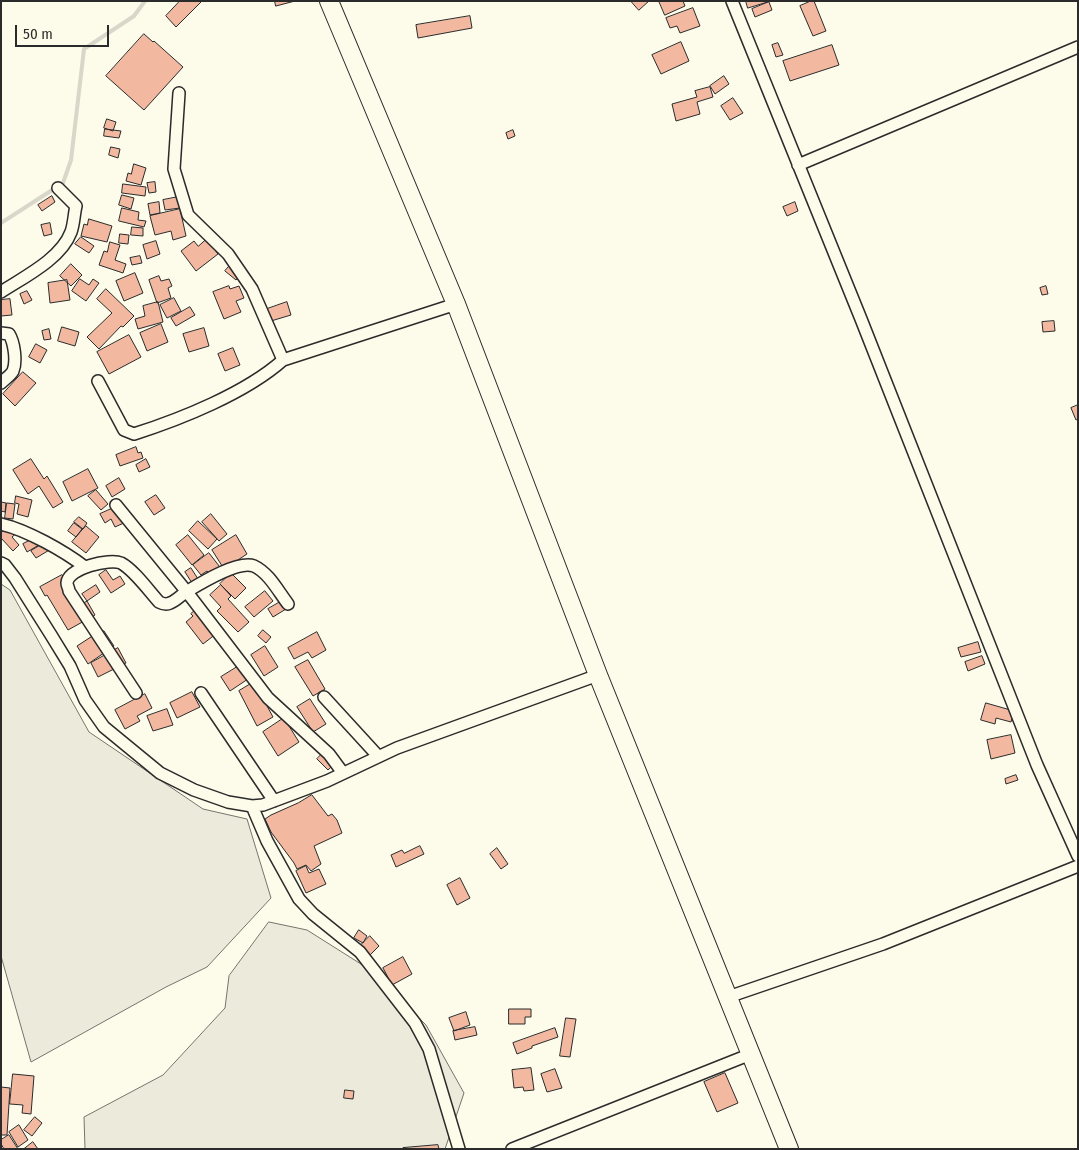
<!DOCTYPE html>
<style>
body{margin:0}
#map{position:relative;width:1079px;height:1150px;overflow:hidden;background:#fdfbea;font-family:"Fira Sans Condensed",sans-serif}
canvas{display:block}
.frame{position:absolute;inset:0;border:2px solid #2b2b2b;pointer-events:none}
.scale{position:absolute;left:15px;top:25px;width:94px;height:22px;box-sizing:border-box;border:2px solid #2b2b2b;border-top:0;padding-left:6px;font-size:15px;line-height:18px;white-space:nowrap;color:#2b2b2b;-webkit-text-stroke:4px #fdfbea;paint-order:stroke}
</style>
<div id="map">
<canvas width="1079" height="1150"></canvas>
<div class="frame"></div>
<div class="scale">50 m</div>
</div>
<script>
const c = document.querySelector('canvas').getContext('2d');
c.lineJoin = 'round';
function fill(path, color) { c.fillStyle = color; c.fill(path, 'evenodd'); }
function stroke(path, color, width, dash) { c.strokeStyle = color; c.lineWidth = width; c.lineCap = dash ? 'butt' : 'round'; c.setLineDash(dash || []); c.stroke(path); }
const green = new Path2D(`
 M1,584L10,590L89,732L203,809L247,819L271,898L207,967L166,987L31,1062L1,956Z
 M269,922L307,930L372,971L426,1025L464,1093L445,1149H85L84,1117L163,1075L225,1008L229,976Z`);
fill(green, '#ecebdb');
stroke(green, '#74746e', 1);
stroke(new Path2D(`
 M1,223L63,183L71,160L84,49L134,16L145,1`), '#d8d7c9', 4);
const building = new Path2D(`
 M180,1H202L176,27L166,16Z
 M275,1H295L276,6Z
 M631,1H649L639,10Z
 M659,1H683L685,6L665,15Z
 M746,1H771L748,8Z
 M811,1H814L826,31L813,36L800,6Z
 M769,2L772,10L755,17L752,9Z
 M693,8L700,26L680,33L677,26L670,28L666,18Z
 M470,16L472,28L418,38L416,25Z
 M144,34L153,42L154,41L183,67L144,110L106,76Z
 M681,42L689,61L661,74L652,55Z
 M778,43L783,55L776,57L772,45Z
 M832,45L839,65L790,81L783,61Z
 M724,76L729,84L715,94L710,86Z
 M710,87L713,97L697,102L700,114L676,121L672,104L697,97L695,91Z
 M733,98L743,113L730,120L721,106Z
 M107,119L116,122L113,131L104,128Z
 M105,129L121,131L119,138L104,136Z
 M513,130L515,136L508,139L506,133Z
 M111,147L120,149L118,158L109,155Z
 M134,164L146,168L141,185L126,181L128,173L131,174Z
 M155,182L156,192L149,193L147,183Z
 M123,184L146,187L145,196L122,193Z
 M122,195L134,198L131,209L119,205Z
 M52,196L55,202L42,211L38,205Z
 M178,197L180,208L165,210L163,200Z
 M159,202L160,213L150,215L148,204Z
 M795,202L798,211L787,216L783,207Z
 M122,208L139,212L138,220L146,221L144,227L119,221Z
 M180,209L186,236L173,240L171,231L155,235L150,216Z
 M89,219L112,226L107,242L81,236L84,224L87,225Z
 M50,223L52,234L44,236L41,225Z
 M132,227L143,228V236L131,235Z
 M120,234L129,235L128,244L119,243Z
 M81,237L94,246L89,253L75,244Z
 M207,239L218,254L196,271L181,251L194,241L198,246Z
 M156,241L160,254L147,259L143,245Z
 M110,242L120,245L115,260L126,264L123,273L99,265L104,251L107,252Z
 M140,256L142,263L132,265L130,258Z
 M233,262L243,271L236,280L225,271Z
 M71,264L82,275L71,286L60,276Z
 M135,273L143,293L124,301L116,281Z
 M159,276L161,281L169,279L172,286L168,288L171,298L157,303L149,280Z
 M80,279L89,285L93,279L99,283L86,301L72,291Z
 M67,280L70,300L50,303L48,283Z
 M229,286L230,289L239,286L244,298L236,301L241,312L224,319L213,292Z
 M1046,286L1048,294L1042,295L1040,288Z
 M106,289L134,316L123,327L121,326L99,349L87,337L112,313L97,299Z
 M27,291L32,300L24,304L20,294Z
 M174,298L181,311L167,318L160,305Z
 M10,299L12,315L1,316V300Z
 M158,302L163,322L138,329L135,319L145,316L143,306Z
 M287,302L291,315L271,321L267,309Z
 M190,307L195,315L176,326L171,318Z
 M1054,321L1055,331L1043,332L1042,322Z
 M161,324L168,342L147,351L140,333Z
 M62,327L79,332L75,346L58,341Z
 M204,328L209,346L189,352L183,334Z
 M49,329L51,339L44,340L42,331Z
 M129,335L141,357L109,374L97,352Z
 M36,344L47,350L40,363L29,357Z
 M233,348L240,365L225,371L218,354Z
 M23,372L36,383L15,406L3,394Z
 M1078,405V419L1076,420L1071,408Z
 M136,447L138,453L141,452L143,458L120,466L116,455Z
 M31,459L44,479L47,476L63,502L53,508L39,486L28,494L13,470Z
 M146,459L150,467L139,472L136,465Z
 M88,469L98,488L72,501L63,482Z
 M119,478L125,489L112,497L106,486Z
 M96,490L108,504L101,510L88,496Z
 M156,495L165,508L154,515L145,502Z
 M16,496L32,500L28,517L17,514L19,504L15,503Z
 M1,502L6,503L5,512L1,511Z
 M7,503L15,504L13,519L5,518Z
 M118,506L126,522L115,527L111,519L105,523L100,514Z
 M211,514L227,534L219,541L202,522Z
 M79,517L87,523L83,529L74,522Z
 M198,521L217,539L208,549L189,531Z
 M74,523L82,529L76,537L68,531Z
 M12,524L18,532L12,537L19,545L13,551L1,538V533Z
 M86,526L99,537L86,553L72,542Z
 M188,535L204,555L192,565L176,545Z
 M236,535L247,554L224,569L212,550Z
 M35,538L39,545L27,552L23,544Z
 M46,542L51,549L36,558L31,551Z
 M209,553L223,571L213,579L207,571L201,575L193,565Z
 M191,568L198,579L192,583L185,572Z
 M106,570L113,580L120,576L125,584L111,593L99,575Z
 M231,573L246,588L235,599L220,584Z
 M62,575L80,605L87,601L95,615L68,630L47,595L45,596L40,587Z
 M96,585L100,592L87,601L82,594Z
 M221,585L231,596L228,599L249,622L238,632L217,611L221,607L210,595Z
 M265,591L273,601L254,617L245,607Z
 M282,601L286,609L273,617L268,609Z
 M201,605L221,630L203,644L186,622L193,616L191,614Z
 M263,630L271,637L266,643L258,636Z
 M104,631L114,646L88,664L77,646L97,633L98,635Z
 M317,632L326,650L312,658L308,652L294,659L288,648Z
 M978,642L981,652L961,657L958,648Z
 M265,646L278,667L264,676L251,655Z
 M118,648L126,663L98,677L91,663Z
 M982,656L985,664L968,671L965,662Z
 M308,660L325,689L313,696L295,667Z
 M242,664L251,677L230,691L221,677Z
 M254,682L273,717L257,726L239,691Z
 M192,692L200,707L177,718L170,703Z
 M145,694L152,708L137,716L140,721L125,729L115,710Z
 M310,699L326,724L313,732L297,707Z
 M986,703L1014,711L1011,722L996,718L995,724L981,720Z
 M167,709L173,725L153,731L147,716Z
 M284,718L299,742L278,756L263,732Z
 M1011,735L1015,753L991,759L987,740Z
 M326,750L337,761L328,770L317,759Z
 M1016,775L1018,780L1006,784L1005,779Z
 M312,795L328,816L332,814L337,820L342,833L314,846L321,864L311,871L306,865L297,869L294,863L271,832L265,819L271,815L298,803Z
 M420,846L424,854L396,867L391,855L402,850L404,853Z
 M497,848L508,864L501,869L490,854Z
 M306,866L309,873L319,869L326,884L306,893L296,871Z
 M460,878L470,898L457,905L447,885Z
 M359,930L367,936L363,943L354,938Z
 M370,936L379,946L370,955L361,945Z
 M403,957L412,974L392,985L383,968Z
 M509,1009H531V1017H525V1024H509Z
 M466,1012L470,1025L454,1031L449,1018Z
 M566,1018L576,1019L570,1057L560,1056Z
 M475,1027L477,1035L455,1040L453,1031Z
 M555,1028L558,1037L532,1046V1048L517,1054L513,1043Z
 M531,1068L534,1090L524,1091L523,1087L514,1088L512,1070Z
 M555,1069L562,1088L547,1092L541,1074Z
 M725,1073L738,1103L717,1112L704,1082Z
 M13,1074L34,1076L31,1114L22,1113L23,1105L10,1104Z
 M1,1087L10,1088L7,1135H1Z
 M345,1090L354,1091L353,1099L344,1098Z
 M35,1117L42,1123L32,1136L24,1130Z
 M19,1125L28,1140L18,1147L9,1132Z
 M9,1135L18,1149H4L1,1144V1140Z
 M33,1142L38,1149H24Z
 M438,1145L439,1149H403V1148Z`);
fill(building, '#f2b8a0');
stroke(building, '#2b2b2b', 1);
const street = new Path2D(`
 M732,1L861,319L1037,765L1078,856
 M179,93L174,169L188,215L228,254L252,289L283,360L456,304
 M798,165L1078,47
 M1,292C24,277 61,259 71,232C74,224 74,214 76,206L58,188
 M1,333L9,334C14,342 17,361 13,371C11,375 5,379 1,383
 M98,381L124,430L134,434C181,419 246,393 283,360
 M116,505L187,592L268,698L329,754L343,773
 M1,524C27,530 64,551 85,567
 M1,563L5,565L15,578L51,635L70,666L85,700L104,727L160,773L194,790L228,802L252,806L263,805L327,781L397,748L598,675
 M136,693L69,591C69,588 67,586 67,583C68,568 110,558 121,563C134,570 149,591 159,602C163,604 166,605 170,603C176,601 181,595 186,592C201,583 238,560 254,566C269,573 278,591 288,604
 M201,693L274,801
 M324,697L378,756
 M252,806L267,841L299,899L313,914L360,952L415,1023L429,1049L459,1149
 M728,997L883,944L1078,866
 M512,1149L751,1054`);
const primary = new Path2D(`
 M329,1L456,304L598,675L789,1149`);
stroke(street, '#2b2b2b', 14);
stroke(primary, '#2b2b2b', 20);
stroke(street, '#fdfbea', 11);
stroke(primary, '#fdfbea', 18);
</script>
